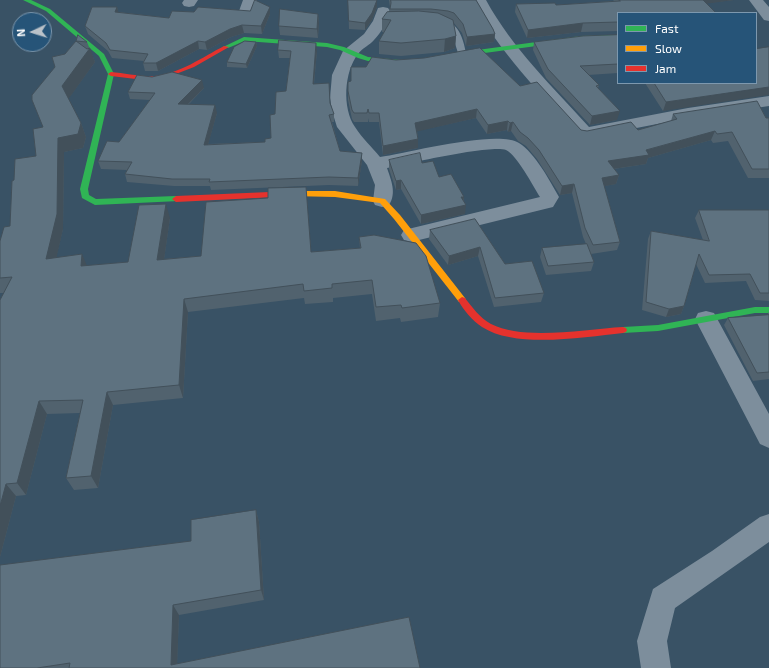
<!DOCTYPE html>
<style>
body{margin:0}
#map{position:relative;width:769px;height:668px;overflow:hidden;background:#395265;font-family:"Exo 2",sans-serif}
canvas{display:block}
.legend{position:absolute;left:617px;top:12px;width:140px;height:72px;box-sizing:border-box;background:#265478;border:1px solid #7d98ae;margin:0;padding:5px 7px;list-style:none;font-size:12px;color:#fff}
.legend li{display:flex;align-items:center;gap:8px;height:20px}
.legend b{width:20px;border:1px solid #7d98ae}
.north{position:absolute;left:12px;top:12px;width:40px;height:40px;box-sizing:border-box;background:#265478;border:1px solid #7d98ae;border-radius:50%;rotate:266deg;font-size:11px;font-weight:700;line-height:16px;text-align:center;color:#fff}
.north::after{content:'';display:block;margin:auto;width:14px;height:18px;background:#bac2c9;clip-path:polygon(50% 0,100% 100%,50% 72%,0 100%)}
</style>
<div id="map">
<canvas width="769" height="668"></canvas>
<ul class="legend">
<li><b style="height:5px;background:#30b455"></b>Fast</li>
<li><b style="height:5px;background:#ff9f0a"></b>Slow</li>
<li><b style="height:5px;background:#e5322d"></b>Jam</li>
</ul>
<div class="north">N</div>
</div>
<script>
const c = document.querySelector('canvas').getContext('2d');
c.lineJoin = 'round';
function fill(path, color) { c.fillStyle = color; c.fill(path, 'evenodd'); }
function stroke(path, color, width, dash) { c.strokeStyle = color; c.lineWidth = width; c.lineCap = dash ? 'butt' : 'round'; c.setLineDash(dash || []); c.stroke(path); }
fill(new Path2D(`
 M436,21C457,17 463,37 466,53L465,55H459L458,53L451,31L443,26L436,25Z`), '#7d8e9c');
fill(new Path2D(`
 M184,0H198L194,6L189,7L184,6L182,3Z
 M243,0H257L251,14L246,15L241,14L239,11Z
 M472,0H486C512,48 553,87 589,127L688,108L769,96V106L688,118L585,138L579,137C541,93 498,52 472,0Z
 M749,0H763L769,7V21L764,20Z
 M383,7L388,8L390,11C387,21 382,32 374,40C370,45 362,48 358,54C344,72 342,108 355,127C362,138 372,147 380,157C407,153 498,129 519,143C535,153 550,181 559,197L553,207L411,242L404,240L401,235L404,230L540,197C533,186 517,155 506,150C492,144 405,164 387,168C391,180 397,193 389,205L382,207L375,205L373,201L375,185L367,165L337,127L332,111L330,98L332,75L343,51L364,34L373,21L378,8Z
 M706,311L714,313L769,414V448L760,444L695,319L698,313Z
 M769,514V542L675,608L667,641L671,668H641L637,641L653,589L712,551L760,517Z`), '#7d8e9c');
fill(new Path2D(`
 M23,0H31L50,9L104,54L114,74L88,189L89,195L96,199L176,196L179,197L180,199L179,201L95,205L82,198L80,189L108,74L99,56L46,11Z
 M618,35V39L581,40L455,57L452,55L455,53L581,36Z
 M244,37L327,43L344,47L368,57L401,60L404,62L401,64L368,61L358,58L340,50L327,47L245,41L228,48L223,47Z
 M755,307H769V313H755L658,331L623,333L620,332L619,330L620,328L623,327L658,325Z`), '#30b455');
fill(new Path2D(`
 M293,191H335L385,199L400,215L465,298L466,300L465,302H459L394,219L380,203L335,197L290,196L289,194Z`), '#ff9f0a');
fill(new Path2D(`
 M224,46L229,47L194,67L163,79L144,80L111,76L108,74L111,72C125,73 140,77 155,76C179,74 203,57 224,46Z
 M293,191L297,194L296,196L176,202L172,199L176,196Z
 M462,297L465,298C472,307 480,318 491,324C524,341 586,329 623,327L626,328L627,330L626,332L623,333C584,337 516,349 482,327C473,321 463,310 458,300Z`), '#e5322d');
fill(new Path2D(`
 M348,0L377,7L372,20L365,30L349,29Z
 M389,0H476L495,34L494,42L466,46L462,33L453,22L456,36L455,48L444,52L401,56L379,54V41L384,32H382V19L389,12L390,7Z
 M613,0H734L618,13V31L581,32L527,38L515,12L516,4L556,5L614,1Z
 M117,7L118,12L169,18L270,14L262,34L244,33L231,37L207,50L199,49L158,71H145L143,63L144,61L112,58L108,51L88,34L85,26Z
 M318,14L319,23L318,38L280,35L279,26Z
 M618,35V73L588,75L599,85L598,88L617,120L590,125L546,78L533,50L534,42Z
 M76,41L87,42L95,62L68,99L81,123L86,137L83,148L64,152L63,229L56,258L87,266L128,262L170,218L164,259L201,256L307,202L311,252L360,248L359,237L440,303L438,317L401,322L400,318L376,321L372,294L333,298V302L305,304L304,298L188,312L183,398L113,405L98,488L74,490L66,478L80,413L47,414L26,495L16,496L0,557L4,293H0V241L10,226L14,180L36,156L43,127L65,54Z
 M256,42L257,46L247,68L227,67V62Z
 M278,50L317,51L314,84L330,103L334,114V122H332L340,151L362,153V161L358,186L329,185L211,190L210,186H174L127,182L125,174L127,170L101,169L98,161L119,142L150,100L130,99L128,92L204,88L188,105L217,113L208,144L265,142L271,138L275,114L286,91L290,58H279Z
 M645,83H756L663,111Z
 M520,86L581,130L587,131L638,130L671,121L673,114L769,118V178H748L728,141L713,143L711,140L648,158L646,164L614,169L619,175L616,184L604,186L620,242L617,250L591,254L594,262L591,271L546,275L540,257L542,248L586,244L583,237L572,193L560,195L537,159L526,146L518,141L511,131L508,132L507,130L487,134L476,118L417,131L418,139V148L383,155L379,122H369L368,118V122H354L352,119L348,100V91Z
 M389,160L422,163L464,197V201L465,214L421,224L401,189L396,190L389,169Z
 M699,210H769V301L755,300L746,281L705,283L696,264L684,306L681,314L666,317L642,310L648,239L651,231L703,240L695,218Z
 M475,219L505,264L544,293L541,302L494,307L478,256L448,265L429,239L430,230Z
 M769,312V379L753,381L724,325L728,318L767,315Z
 M256,510L259,522L264,600L179,615L177,664L420,668H0L191,541Z`), '#51626e');
fill(new Path2D(`
 M377,0V7L372,20L365,30V23Z
 M698,0H734L697,5Z
 M117,7L119,14L115,12Z
 M270,7V14L262,34L261,26Z
 M318,14L319,23L318,38L317,29Z
 M583,23L581,32L527,38L528,30Z
 M242,25L244,33L231,37L207,50L205,42L230,29Z
 M495,34L494,42L466,46L467,37Z
 M456,36L455,48L444,52L445,39Z
 M198,41L199,49L158,71L156,63Z
 M256,42L257,46L247,68L246,64Z
 M316,43L317,51L313,92V84Z
 M90,48L95,62L67,101L62,86Z
 M202,80L204,88L180,112L178,104Z
 M769,87V95L663,111L666,102Z
 M215,105L217,113L206,152L204,145Z
 M477,109L476,118L415,132V123Z
 M620,111L617,120L590,125L592,116Z
 M508,121L507,130L487,134L488,125Z
 M513,122L511,131L508,132L510,123Z
 M81,123L86,137L83,148L64,152L63,229L53,273L46,259L58,138Z
 M715,131L711,140L648,158L646,164L606,170L608,161Z
 M418,139V148L383,155V146Z
 M362,153V161L358,186V178Z
 M619,175L616,184L600,187L602,178Z
 M401,180V189L396,190V181Z
 M574,184L572,193L560,195L562,186Z
 M306,187L307,202L312,267L311,252Z
 M461,197H464L463,205H466L465,214L421,224V215Z
 M166,204L170,218L162,274L157,260Z
 M480,247L478,256L448,265L449,256Z
 M82,254L88,268L81,266Z
 M184,299L188,312L183,398L179,385Z
 M684,306L681,314L666,317L669,309Z
 M107,392L113,405L98,488L91,476Z
 M39,401L47,414L26,495L17,483Z
 M6,484L16,496L0,557V506Z
 M256,510L259,522L264,600L261,590Z
 M173,605L179,615L177,668L171,665Z`), '#42505a');
const building = new Path2D(`
 M255,0L270,7L261,26L242,25L230,29L205,42L198,41L156,63H143L148,54L110,50L106,43L85,26L92,7H117L115,12L169,18L172,11L194,12L198,7L250,11Z
 M348,0H377L372,13L365,23L349,21Z
 M391,0H476L493,29L495,34L467,37L463,24L454,13L448,11L431,9H390L391,3Z
 M619,0H703L716,13H618V22L583,23L528,30L516,4L555,3L556,5L620,1Z
 M280,9L318,14L317,29L279,26Z
 M419,11L438,13L453,20L456,36L445,39L401,43L379,41L391,20L382,19L387,12Z
 M78,35L87,42L76,41L87,49L90,48L62,86L81,123L78,134L58,138L57,214L46,259L82,254L81,266L128,262L139,205L166,204L157,260L201,256L206,202L268,198V188L306,187L311,252L361,248L359,237L374,235L416,243L426,256L440,303L402,308L401,305L376,307L372,280L332,284V288L304,291L303,284L184,299L179,385L107,392L91,476L66,478L83,400L39,401L17,483L6,484L0,506V300L12,277L0,278V241L4,227L10,226L12,181L14,180L15,159L36,156L33,129L43,127L32,100V95L55,67L52,57L65,54L76,41Z
 M618,35V64L580,66L599,85L596,86L620,111L592,116L548,69L534,42L583,36Z
 M279,40L316,43L313,84L329,83L330,103L334,114L329,115L340,151L362,153L358,178L329,177L209,182L210,179H172L125,174L132,162L98,161L107,141L119,142L155,93L128,92L137,75L152,77L172,72L202,80L178,104L215,105L204,145L265,142V139L271,138L270,115L275,114L276,92L286,91L291,51L278,50Z
 M245,41L256,42L246,64L227,62L234,47Z
 M769,47V87L666,102L654,83H756V49Z
 M480,48L520,86L537,82L581,130L587,131L631,122L638,130L677,119L673,114L757,101L766,118H769V169H752L732,132L717,134L715,131L646,150L649,155L608,161L619,175L602,178L620,242L593,245L585,228L574,184L562,186L539,150L528,138L520,132L513,122L510,123L508,121L488,125L477,109L415,123L418,139L383,146L379,113H369L368,109L367,113H354L352,110L348,91V82L351,81V67H366L372,57L396,60L424,58Z
 M420,153L422,163L433,161L439,177L451,174L464,197H461L466,205L421,215L401,180L396,181L389,160Z
 M699,210H769V293H760L750,274L709,275L699,254L684,306L669,309L646,302L651,231L709,241Z
 M475,219L505,264L532,261L544,293L495,298L480,247L449,256L430,230Z
 M587,244L594,262L548,266L542,248Z
 M769,315V372L757,373L728,318Z
 M256,510L261,590L173,605L171,665L409,617L420,668H69L70,663L37,668H0V565L191,541V520Z`);
fill(building, '#5e7280');
stroke(building, '#42505a', 1);
</script>
